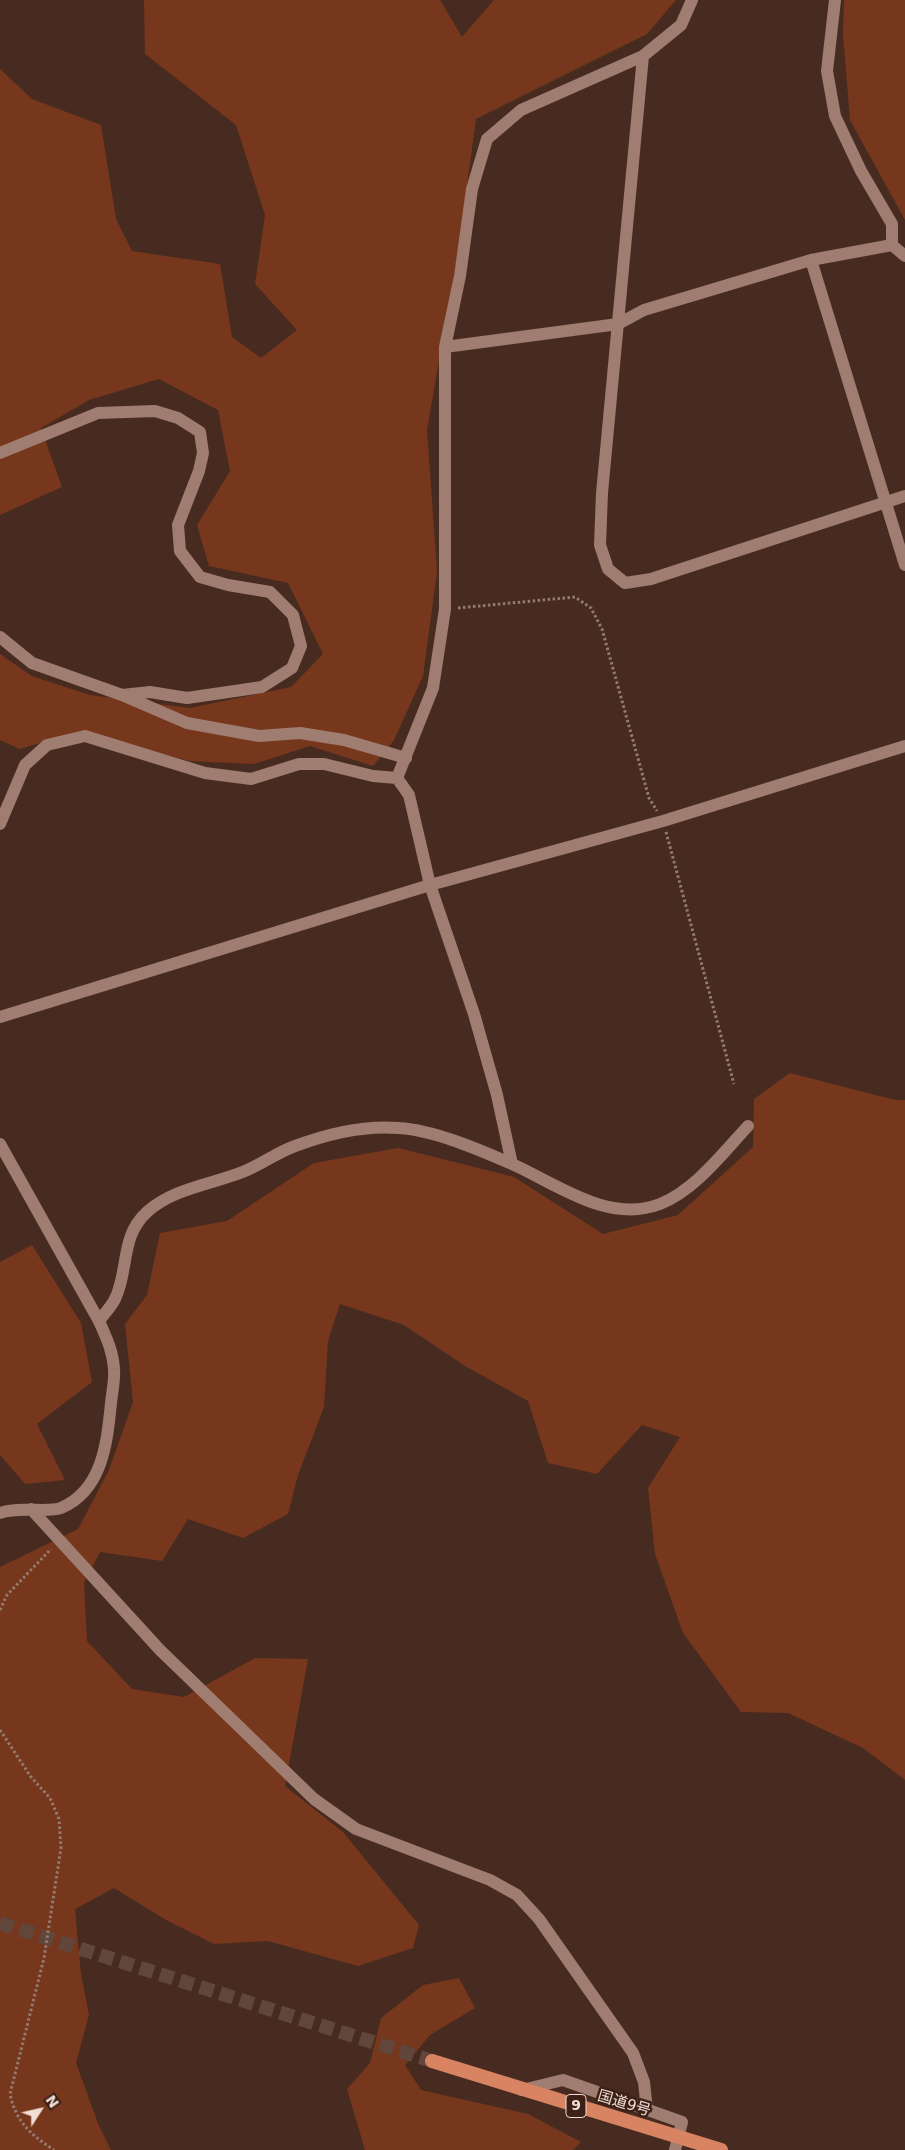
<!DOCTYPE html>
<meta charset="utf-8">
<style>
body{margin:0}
#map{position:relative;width:905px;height:2150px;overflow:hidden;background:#482b20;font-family:"DejaVu Sans",sans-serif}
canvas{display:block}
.north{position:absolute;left:15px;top:2085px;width:50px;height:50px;-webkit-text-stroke:4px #3d2116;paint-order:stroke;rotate:55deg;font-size:14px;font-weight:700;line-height:20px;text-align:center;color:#f0ddd5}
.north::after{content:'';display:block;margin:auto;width:18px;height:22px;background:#f0ddd5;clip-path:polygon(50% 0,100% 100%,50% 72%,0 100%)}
</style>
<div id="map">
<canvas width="905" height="2150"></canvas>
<div class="north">N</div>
</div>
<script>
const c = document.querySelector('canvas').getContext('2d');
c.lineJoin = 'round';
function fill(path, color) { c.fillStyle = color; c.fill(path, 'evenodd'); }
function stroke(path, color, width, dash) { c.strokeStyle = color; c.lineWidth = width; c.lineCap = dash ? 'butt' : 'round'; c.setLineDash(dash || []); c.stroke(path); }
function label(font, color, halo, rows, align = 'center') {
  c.font = font + ' "DejaVu Sans","Noto Sans JP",sans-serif'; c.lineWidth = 5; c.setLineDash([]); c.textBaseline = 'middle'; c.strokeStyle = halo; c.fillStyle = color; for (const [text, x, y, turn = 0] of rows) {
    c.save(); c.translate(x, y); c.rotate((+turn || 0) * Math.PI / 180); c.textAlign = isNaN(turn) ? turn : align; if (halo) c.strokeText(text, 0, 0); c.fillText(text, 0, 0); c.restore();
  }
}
fill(new Path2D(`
 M144,0H440L462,37L494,0H676L647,34L476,119L458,252L427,430L437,572L423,676L394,740L373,766L310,746L254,764L189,761L80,731L20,749L0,740V654L32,676L90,695L190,708L291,687L323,654L288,583L209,566L197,525L230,471L218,410L159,379L89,400L41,428L62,487L0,515V69L32,99L101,125L116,219L132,251L220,264L232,337L261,358L297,330L255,284L265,215L236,125L145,54Z
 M844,0H905V220L850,120L843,34Z
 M790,1073L895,1100H905V1780L863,1748L788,1713L741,1712L683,1633L655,1554L648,1488L680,1437L642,1425L597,1474L548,1463L528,1401L465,1366L404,1325L340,1304L328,1341L324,1407L298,1475L288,1514L243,1538L188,1519L162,1561L100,1552L84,1583L87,1641L132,1689L184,1697L255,1658L308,1659L285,1786L343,1832L419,1925L413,1948L358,1966L268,1941L214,1944L166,1920L114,1888L75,1909L81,1974L89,2015L76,2063L99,2126L111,2150H0V1567L78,1529L109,1470L133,1402L125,1324L147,1295L160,1233L227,1221L314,1163L398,1148L514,1177L603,1234L678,1215L753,1147L754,1099Z
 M32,1245L81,1323L92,1382L37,1424L65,1480L25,1484L0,1455V1262Z
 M459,1978L475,2008L430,2035L405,2065L421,2090L528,2114L581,2142L573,2150H365L347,2089L370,2063L381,2018L423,1985Z`), '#76371c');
stroke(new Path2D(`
 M0,1923L432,2061`), '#61463b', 14, [14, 7]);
stroke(new Path2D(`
 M458,608L575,597L591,608L602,629L649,798L657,811
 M666,832L734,1084
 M0,1610L7,1595L51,1549
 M0,1730L31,1777L50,1798L59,1819L61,1848L44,1958L10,2094C16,2122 31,2135 54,2150`), '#947b72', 3, [2.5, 2.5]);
stroke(new Path2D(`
 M835,0L827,71L835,116L861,171L892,224V245L905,256
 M643,56L602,493L600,545L608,569L625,583L651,579L905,496
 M811,260L905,565
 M445,347L618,324L644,310L811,260L892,245
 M0,453L98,413L155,411L178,418L200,432L203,453L199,471L178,525L180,551L200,577L228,585L270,592L293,615L301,646L292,668L262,687L187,698L150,692L122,695
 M0,637L32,663L122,695L187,723L259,736L300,733L344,740L406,758
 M397,778L433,688L445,609V347L460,276L472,189L487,139L521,110L643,56L681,25L692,0
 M397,778L409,795L430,885L474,1014L497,1095L512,1164
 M0,824L25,765L47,745L85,736L205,773L251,779L299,764H324L373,776L397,778
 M0,1017L430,885L663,821L905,746
 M0,1144L99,1321C106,1337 113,1351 114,1369C115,1380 112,1392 111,1403C107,1442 103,1490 61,1508C49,1513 18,1506 0,1513
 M99,1321C104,1314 111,1307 115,1299C129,1271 120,1236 147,1212C173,1188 214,1184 245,1171C262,1164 278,1152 295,1146C327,1134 365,1125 399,1128C434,1130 480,1150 512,1164C557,1184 608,1224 660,1204C695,1190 723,1153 748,1126
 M31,1509L160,1650L314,1799L356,1829L490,1880L517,1895L539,1919L633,2053L644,2082L647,2110
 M522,2090L563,2080L682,2122L675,2150`), '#9f7d70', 12);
stroke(new Path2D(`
 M432,2061L721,2150`), '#d88462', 14);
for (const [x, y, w] of [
 [576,2106,20]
]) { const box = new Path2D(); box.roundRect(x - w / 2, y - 11.5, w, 23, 4); c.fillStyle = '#3d2116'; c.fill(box); stroke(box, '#f0ddd5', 1); }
label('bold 14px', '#f0ddd5', null, [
 ["9",576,2106]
]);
label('15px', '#f0ddd5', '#3d2116', [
 ["国道9号",624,2104,17]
]);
</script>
